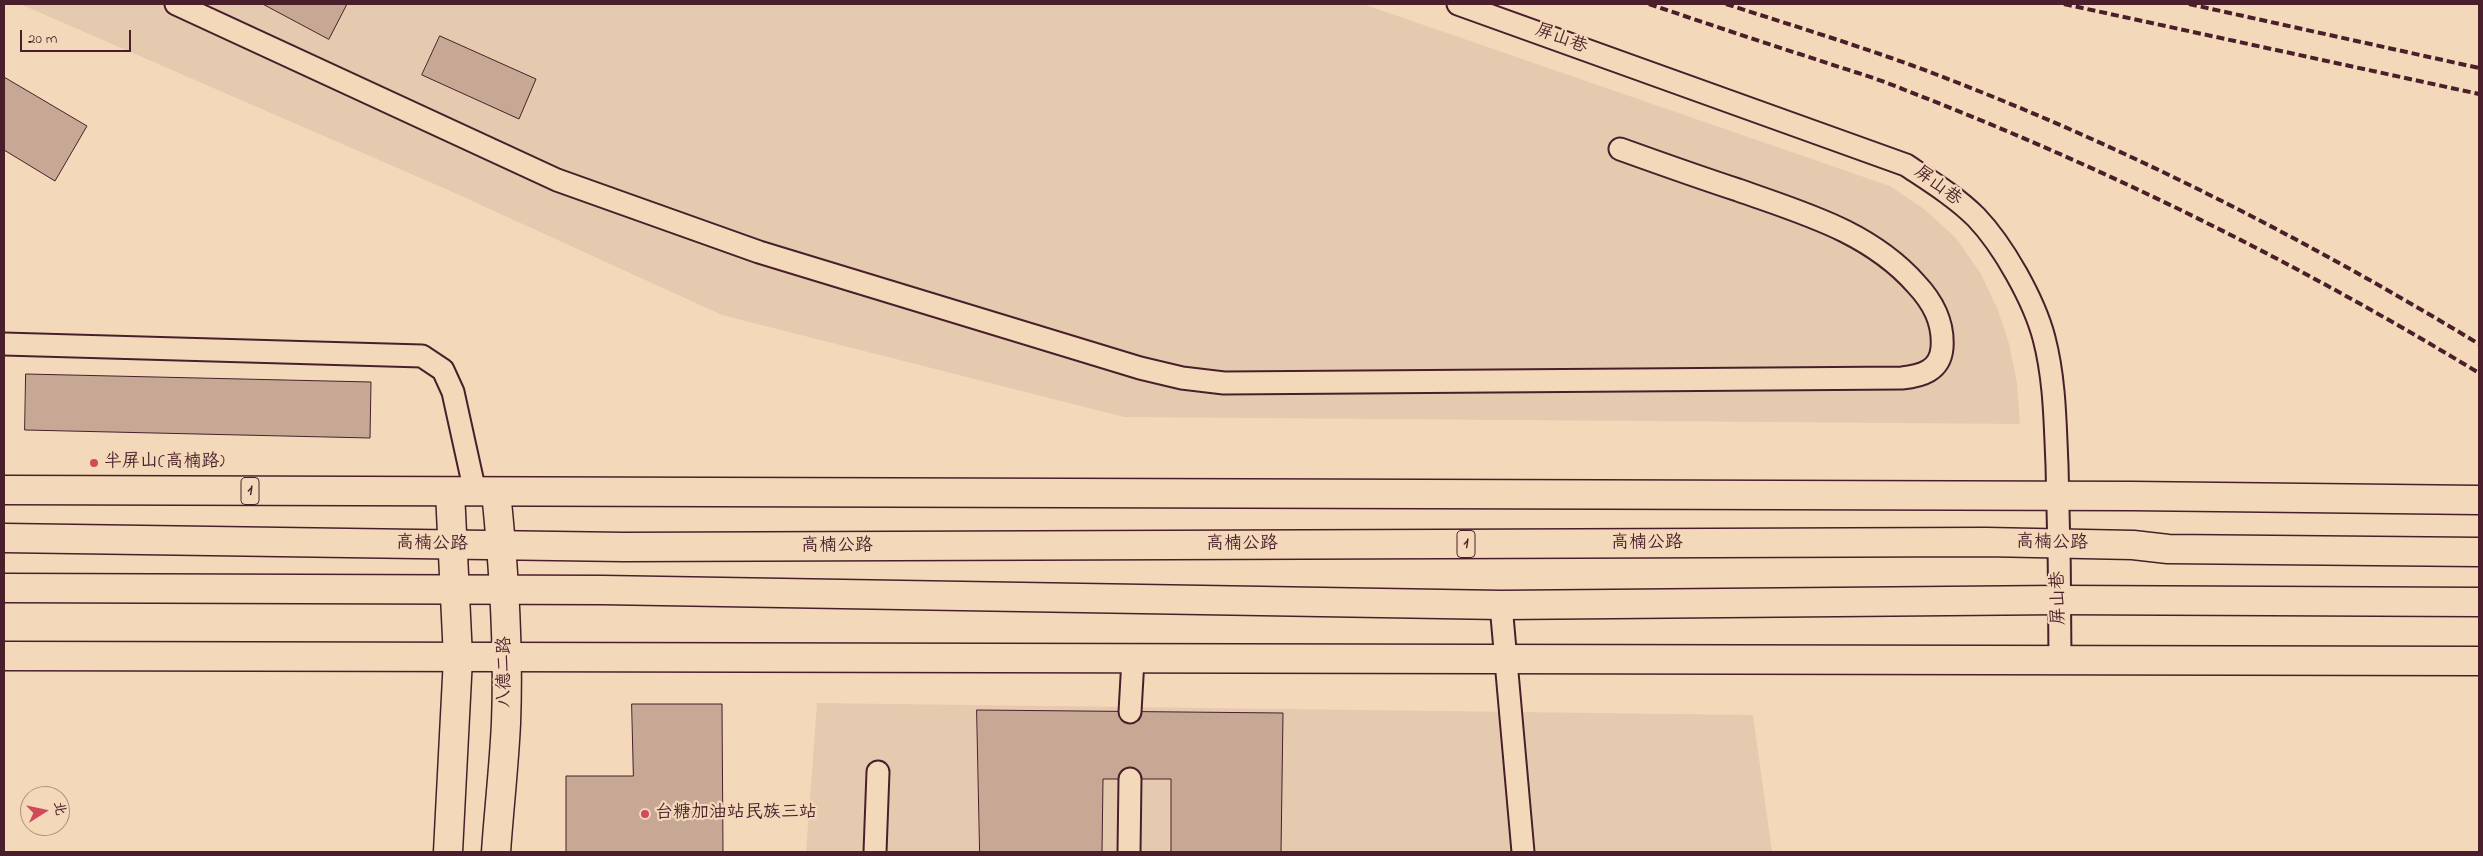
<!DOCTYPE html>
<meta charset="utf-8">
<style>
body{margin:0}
#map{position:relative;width:2483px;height:856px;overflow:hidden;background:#f3d9ba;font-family:"Indie Flower","LXGW WenKai TC",sans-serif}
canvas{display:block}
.frame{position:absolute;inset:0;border:5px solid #4a1f2b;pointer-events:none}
.north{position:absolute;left:20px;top:786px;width:50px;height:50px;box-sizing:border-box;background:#f3d9ba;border:1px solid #af8f81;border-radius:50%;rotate:80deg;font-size:14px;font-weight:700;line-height:20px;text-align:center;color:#4a1f2b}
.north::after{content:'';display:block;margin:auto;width:18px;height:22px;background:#d1495b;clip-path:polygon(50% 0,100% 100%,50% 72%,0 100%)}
.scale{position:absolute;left:20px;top:30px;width:111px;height:22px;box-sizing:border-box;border:2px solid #4a1f2b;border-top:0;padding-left:6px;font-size:15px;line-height:18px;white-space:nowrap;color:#4a1f2b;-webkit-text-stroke:4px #f3d9ba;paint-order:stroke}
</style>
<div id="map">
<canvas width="2483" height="856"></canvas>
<div class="frame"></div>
<div class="north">北</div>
<div class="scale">20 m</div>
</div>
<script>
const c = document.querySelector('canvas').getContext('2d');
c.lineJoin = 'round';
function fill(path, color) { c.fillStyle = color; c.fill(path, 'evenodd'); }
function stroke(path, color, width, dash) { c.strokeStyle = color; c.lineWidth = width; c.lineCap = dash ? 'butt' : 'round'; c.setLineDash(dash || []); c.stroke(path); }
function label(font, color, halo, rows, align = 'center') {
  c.font = font + ' "Indie Flower","LXGW WenKai TC",sans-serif'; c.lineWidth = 4.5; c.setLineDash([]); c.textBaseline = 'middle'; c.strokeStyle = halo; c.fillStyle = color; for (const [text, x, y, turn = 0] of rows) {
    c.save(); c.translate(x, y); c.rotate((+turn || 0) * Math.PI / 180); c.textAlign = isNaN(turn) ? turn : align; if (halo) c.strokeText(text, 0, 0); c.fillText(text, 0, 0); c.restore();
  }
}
fill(new Path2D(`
 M20,4H1363L1890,186L1924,209L1956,238L1981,274L1998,310L2009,344L2017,383L2020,424L1124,417L722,315L448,190Z
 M817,703L1753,715L1772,852H806Z`), '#e6caaf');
const building = new Path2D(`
 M263,4H347L329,39Z
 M440,36L536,79L519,119L422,75Z
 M4,77L87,126L55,181L4,150Z
 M26,374L371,382L370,438L25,430Z
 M632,704H722L723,852H566V776H633Z
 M977,710L1283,713L1281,852H1171V779H1103L1102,852H980Z`);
fill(building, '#c6a894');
stroke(building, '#4a1f2b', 1);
const service = new Path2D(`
 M176,4L557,180L759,252L1140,368L1182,378L1224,383L1902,378C1921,376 1940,371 1942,348C1944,322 1933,302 1916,284C1869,231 1802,213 1738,190C1698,177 1659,163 1620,149
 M1458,4L1906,165C1930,181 1956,197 1976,217C2003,245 2034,300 2044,338C2055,380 2055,423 2057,465C2059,531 2060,596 2060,662
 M4,344L422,356L443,370L453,392L475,492
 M1501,605L1523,852
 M1130,712L1133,659
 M875,852L878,772
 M1129,852L1130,779`);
const tertiary = new Path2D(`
 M448,852L458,658L450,492
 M496,852C499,809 504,766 506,723C509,646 504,569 496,492`);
const primary = new Path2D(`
 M4,490L2132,496L2479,500
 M4,538L624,547L1986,542L2133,545L2168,549L2479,552
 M4,588L602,590L1501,605L2060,600L2479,602
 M4,656L2479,661`);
stroke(service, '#4a1f2b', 25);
stroke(tertiary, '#4a1f2b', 31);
stroke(primary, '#4a1f2b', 31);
stroke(service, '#f3d9ba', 21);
stroke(tertiary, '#f3d9ba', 28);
stroke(primary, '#f3d9ba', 28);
stroke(new Path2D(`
 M1649,4C1705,23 1762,42 1818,60C1847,70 1877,78 1905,90C2107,168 2294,261 2479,373
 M1726,4C1788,24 1850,43 1911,65C2109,138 2299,235 2479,344
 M2064,4L2479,94
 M2189,4L2479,68`), '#4a1f2b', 4, [8, 4]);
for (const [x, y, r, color] of [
 [94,463,5,"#d1495b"],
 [645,814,5,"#d1495b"]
]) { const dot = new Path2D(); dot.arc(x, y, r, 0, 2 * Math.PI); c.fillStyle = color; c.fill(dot); stroke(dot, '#f3d9ba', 2); }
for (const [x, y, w] of [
 [250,491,18],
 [1466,544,18]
]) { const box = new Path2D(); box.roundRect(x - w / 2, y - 13.5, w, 27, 4); c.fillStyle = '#f3d9ba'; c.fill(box); stroke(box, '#4a1f2b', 1); }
label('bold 16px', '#4a1f2b', null, [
 ["1",250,491],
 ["1",1466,544]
]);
label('18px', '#4a1f2b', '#f3d9ba', [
 ["屏山巷",1561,40,20],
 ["屏山巷",1937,187,37],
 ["高楠公路",1647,544],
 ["高楠公路",2052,544,1],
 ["高楠公路",432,545,1],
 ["高楠公路",1242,545],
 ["高楠公路",837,547],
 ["屏山巷",2060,598,-91],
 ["八德二路",506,672,-90]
]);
label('18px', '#4a1f2b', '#f3d9ba', [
 ["半屏山(高楠路)",104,463],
 ["台糖加油站民族三站",655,814]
], 'left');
</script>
